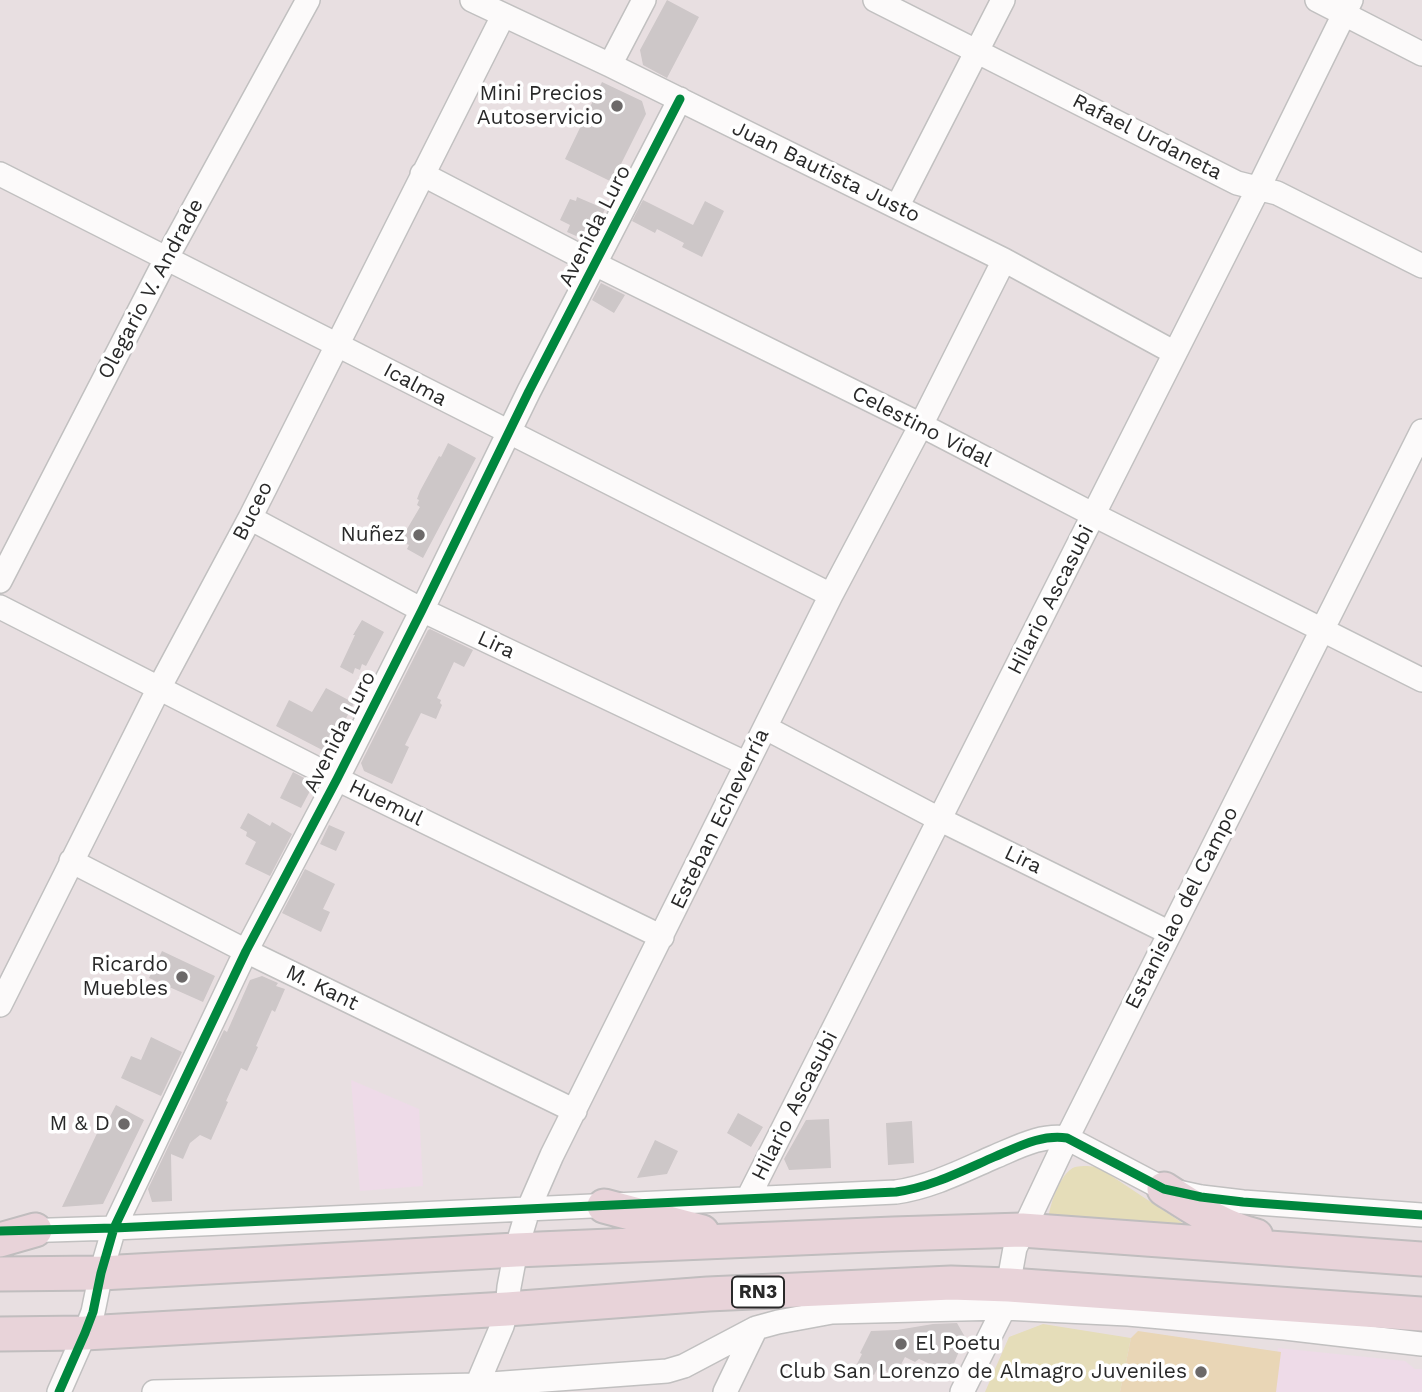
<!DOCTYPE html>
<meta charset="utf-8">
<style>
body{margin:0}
canvas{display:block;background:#e8dfe1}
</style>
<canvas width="1422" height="1392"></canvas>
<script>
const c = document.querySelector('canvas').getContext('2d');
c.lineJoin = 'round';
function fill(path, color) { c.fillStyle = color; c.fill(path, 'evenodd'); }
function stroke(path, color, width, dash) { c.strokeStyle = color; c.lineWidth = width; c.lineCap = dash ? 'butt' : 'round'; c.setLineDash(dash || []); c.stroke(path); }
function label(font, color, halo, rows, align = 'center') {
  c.font = font + ' "Work Sans",sans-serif'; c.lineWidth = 7; c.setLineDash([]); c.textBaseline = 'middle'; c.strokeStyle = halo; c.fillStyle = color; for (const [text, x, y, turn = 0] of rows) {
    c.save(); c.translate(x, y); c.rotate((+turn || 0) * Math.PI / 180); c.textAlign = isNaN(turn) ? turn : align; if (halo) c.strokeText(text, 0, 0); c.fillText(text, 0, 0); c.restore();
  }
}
fill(new Path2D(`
 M351,1080L419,1109L423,1186L360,1191Z
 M1278,1348L1405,1361L1415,1369H1422V1392H1274Z`), '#eedbe8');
fill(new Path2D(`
 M1087,1166L1098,1167L1199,1234L1048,1221C1049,1207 1060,1172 1075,1167C1079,1166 1083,1166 1087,1166Z
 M1043,1324L1131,1338L1120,1392H985L1009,1337Z`), '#e5ddb9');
fill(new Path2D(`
 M1138,1331L1281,1352L1276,1392H1120L1131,1338Z`), '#e9d6b6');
fill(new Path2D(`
 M667,0L699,17L667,78L643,65L640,50Z
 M602,82L642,101L646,114L612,182L565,159Z
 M577,197L605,209L590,242L567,232L570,225L560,220L570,199L576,201Z
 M643,200L693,225L705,201L724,211L702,257L682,247L684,243L657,229L655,233L632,221Z
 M601,283L625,295L614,313L592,300Z
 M448,443L476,458L423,558L407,549L409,545L400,541L420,507L417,505L419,500L417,499L420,491L439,456L441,457Z
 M362,620L384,632L366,666L362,664L360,670L355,668L353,674L340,667L355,635H353Z
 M430,629L473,650L464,667L454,662L437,698L441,700L440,703L442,705L436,719L421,713L405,745L409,747L392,784L364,771L361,763L428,630Z
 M326,688L354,703L328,753L276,726L289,700L312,712Z
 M293,772L306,779L310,791L301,808L280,798Z
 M248,813L270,826L272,822L292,834L270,876L245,864L256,842L246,836L247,832L240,828Z
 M329,825L345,832L336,851L320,844Z
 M305,869L335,884L323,909L330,912L321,932L282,913Z
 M162,951L215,976L203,1002L149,978Z
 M262,976L278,983L276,986L285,989L275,1012L272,1010L256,1046L258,1047L247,1071L241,1068L226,1101L228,1102L211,1140L200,1135L190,1143L183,1159L171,1154L172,1201L152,1202L148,1189L224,1030L227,1032L250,980Z
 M151,1037L182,1052L161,1096L121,1078L131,1056L141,1060Z
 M116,1105L144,1120L103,1204L62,1207L100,1127L104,1128Z
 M738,1113L763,1127L751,1147L727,1133Z
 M829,1119L831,1168L789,1170L784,1159L806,1120Z
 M912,1121L914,1163L888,1165L886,1123Z
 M655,1140L678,1151L667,1174L637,1178Z
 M957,1323L965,1337L950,1373L919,1359L915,1362L905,1357L895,1376L878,1367L874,1375L856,1366L862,1354L860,1353L871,1331L897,1330L933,1324Z`), '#cdc7c8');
const minor = new Path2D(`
 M472,0L610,65L1004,260L1175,353
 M875,0L1237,183L1277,193L1422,266
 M1317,0L1422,54
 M610,65L644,0
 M0,174C276,315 553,456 831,595
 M422,174L595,264L921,425L1094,515L1422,680
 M897,207L1003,0
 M250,518L422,610L747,764
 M0,581L166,259L308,0
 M0,607L337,779L662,937
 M766,728L939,819L1170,933
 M71,861L246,951L575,1111
 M0,1005L159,688L250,518L503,16
 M748,1198L1259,187L1351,0
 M20,1231L114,1228L896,1192C931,1187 962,1171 994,1157C1018,1147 1041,1134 1067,1138L1164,1189L1201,1197L1243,1202L1422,1215
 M59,1392L85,1333L93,1312L101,1273L114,1228L246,951L337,779L422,610L529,391L680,99
 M154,1392L477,1385L667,1371L684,1366L756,1328L778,1322L832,1312L1004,1308L1128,1314L1285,1328L1422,1344
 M474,1392L502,1326L507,1309L509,1287L516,1250L528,1210L552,1155L831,595L921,425L1004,260
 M725,1392L756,1328
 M962,1392L1004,1308L1015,1248L1067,1138L1422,431`);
const highway = new Path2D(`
 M1164,1189C1194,1208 1221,1227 1256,1236
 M604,1206L702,1232
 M0,1240L35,1230
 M0,1274L101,1273L516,1250L893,1234L1022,1230L1422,1259
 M0,1334L85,1333L507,1309L708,1294L951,1283L1009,1285L1422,1314`);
stroke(minor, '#c1c0c0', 26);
stroke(highway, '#c0bdbe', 37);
stroke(minor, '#fcfafa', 23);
stroke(highway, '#e8d3d9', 33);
stroke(new Path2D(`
 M0,1231L114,1228L896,1192C931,1187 962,1171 994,1157C1018,1147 1041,1134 1067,1138L1164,1189L1201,1197L1243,1202L1422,1215
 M59,1392L85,1333L93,1312L101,1273L114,1228L246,951L337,779L422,610L529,391L680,99`), '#00873e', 9);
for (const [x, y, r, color] of [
 [617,106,7,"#6c6969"],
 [419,535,7,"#6c6969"],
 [182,977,7,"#6c6969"],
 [124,1124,7,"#6c6969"],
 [901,1344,7,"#6c6969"],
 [1201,1372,7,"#6c6969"]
]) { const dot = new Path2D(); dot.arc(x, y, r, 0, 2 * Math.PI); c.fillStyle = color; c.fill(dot); stroke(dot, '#fff', 2.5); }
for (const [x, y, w] of [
 [758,1292,52]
]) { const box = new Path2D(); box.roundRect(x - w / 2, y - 15.5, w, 31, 5); c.fillStyle = '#fff'; c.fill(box); stroke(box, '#292929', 2); }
label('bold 19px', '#292929', null, [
 ["RN3",758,1292]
]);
label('21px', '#292929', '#fff', [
 ["Mini Precios",603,94],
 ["Autoservicio",603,118],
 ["Nuñez",405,535],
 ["Ricardo",168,965],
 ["Muebles",168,989],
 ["M & D",110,1124],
 ["El Poetu",915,1344,"left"],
 ["Club San Lorenzo de Almagro Juveniles",1187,1372]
], 'right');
label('21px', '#292929', '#fff', [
 ["Rafael Urdaneta",1147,137,27],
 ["Juan Bautista Justo",826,172,26],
 ["Avenida Luro",595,226,-63],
 ["Olegario V. Andrade",151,289,-62],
 ["Icalma",415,385,28],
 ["Celestino Vidal",922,427,27],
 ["Buceo",253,511,-63],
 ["Hilario Ascasubi",1051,600,-63],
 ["Lira",496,645,25],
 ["Avenida Luro",340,732,-63],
 ["Huemul",386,803,26],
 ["Esteban Echeverría",720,819,-64],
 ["Lira",1023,860,26],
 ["Estanislao del Campo",1182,908,-63],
 ["M. Kant",322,988,26],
 ["Hilario Ascasubi",795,1106,-63]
]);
</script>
